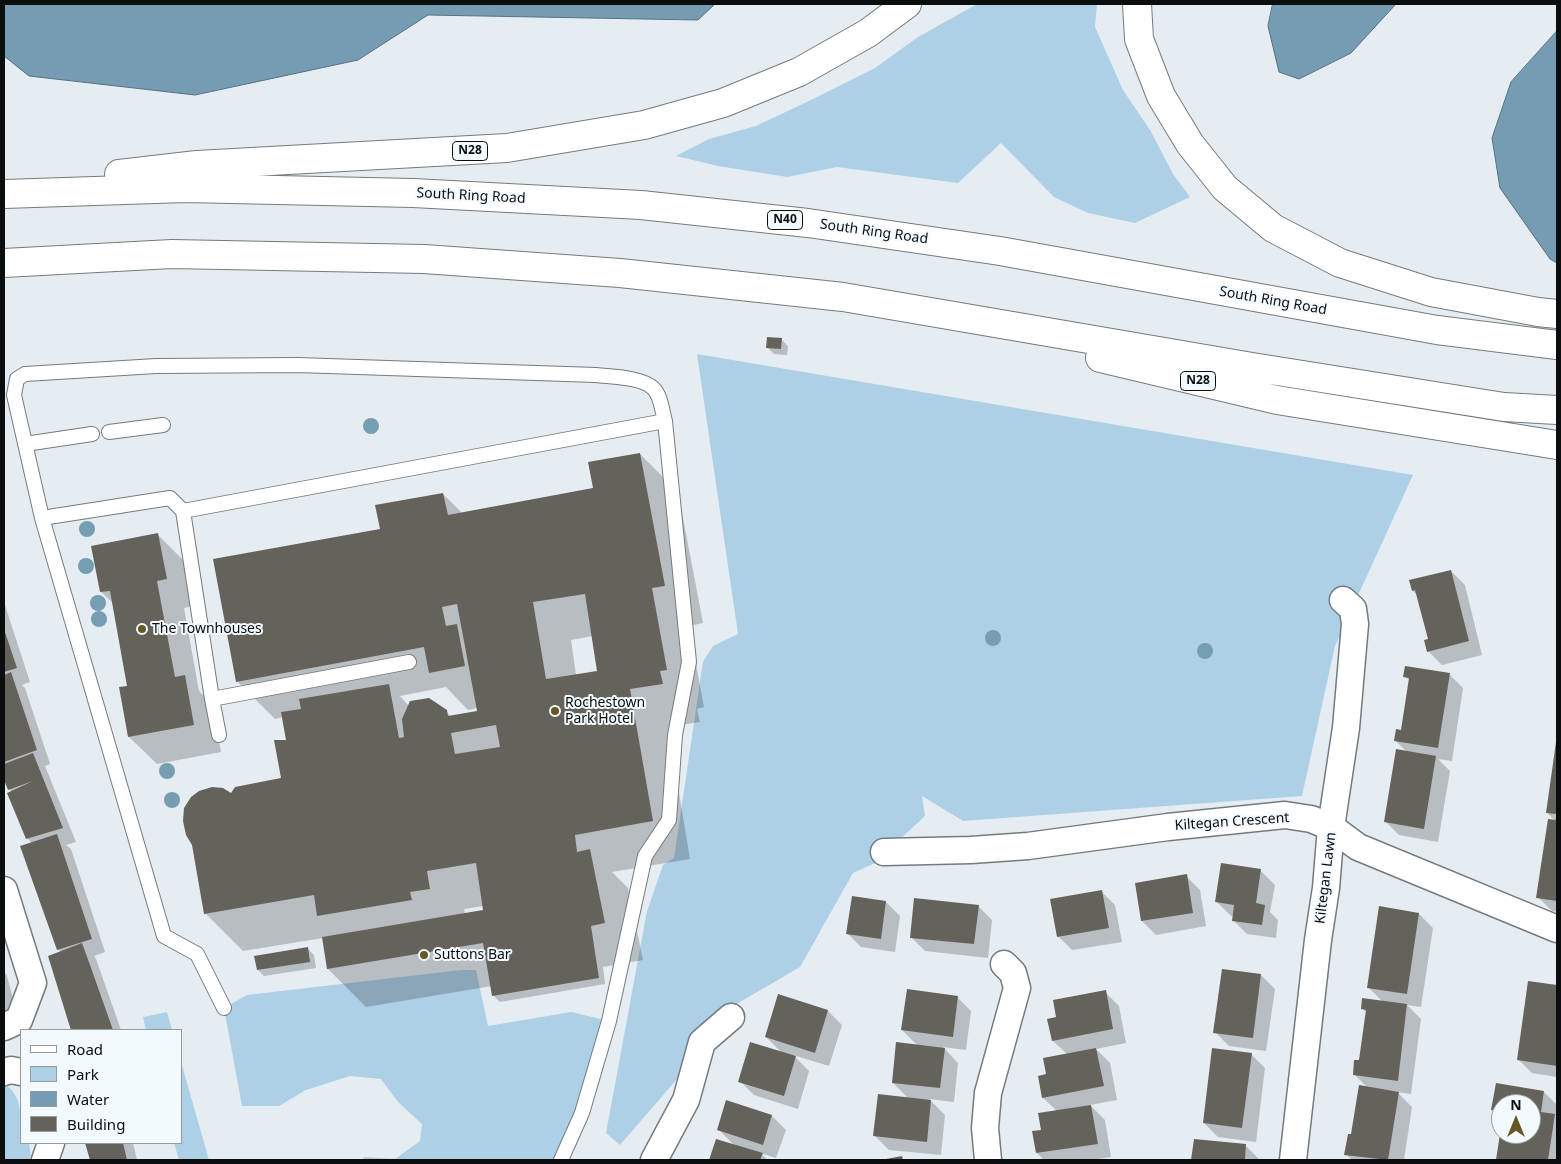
<!DOCTYPE html>
<style>
body{margin:0}
#map{position:relative;width:1561px;height:1164px;overflow:hidden;background:#e5edf2;font-family:"Noto Sans",sans-serif}
canvas{display:block}
.frame{position:absolute;inset:0;border:5px solid #0b0e0f;pointer-events:none}
.legend{position:absolute;left:20px;top:1029px;width:162px;height:115px;box-sizing:border-box;background:#f3fafe;border:1px solid #969c9e;margin:0;padding:6px 9px;list-style:none;font-size:15px;color:#0b0e0f}
.legend li{display:flex;align-items:center;gap:10px;height:25px}
.legend b{width:25px;border:1px solid #969c9e}
.north{position:absolute;left:1491px;top:1094px;width:50px;height:50px;box-sizing:border-box;background:#f3fafe;border:1px solid #969c9e;border-radius:50%;rotate:0deg;font-size:14px;font-weight:700;line-height:20px;text-align:center;color:#0b0e0f}
.north::after{content:'';display:block;margin:auto;width:18px;height:22px;background:#665724;clip-path:polygon(50% 0,100% 100%,50% 72%,0 100%)}
</style>
<div id="map">
<canvas width="1561" height="1164"></canvas>
<div class="frame"></div>
<ul class="legend">
<li><b style="height:6px;background:#fff"></b>Road</li>
<li><b style="height:14px;background:#aed0e6"></b>Park</li>
<li><b style="height:14px;background:#759cb3"></b>Water</li>
<li><b style="height:14px;background:#65625b"></b>Building</li>
</ul>
<div class="north">N</div>
</div>
<script>
const c = document.querySelector('canvas').getContext('2d');
c.lineJoin = 'round';
function fill(path, color) { c.fillStyle = color; c.fill(path, 'evenodd'); }
function stroke(path, color, width, dash) { c.strokeStyle = color; c.lineWidth = width; c.lineCap = dash ? 'butt' : 'round'; c.setLineDash(dash || []); c.stroke(path); }
function label(font, color, halo, rows, align = 'center') {
  c.font = font + ' "Noto Sans",sans-serif'; c.lineWidth = 4; c.setLineDash([]); c.textBaseline = 'middle'; c.strokeStyle = halo; c.fillStyle = color; for (const [text, x, y, turn = 0] of rows) {
    c.save(); c.translate(x, y); c.rotate((+turn || 0) * Math.PI / 180); c.textAlign = isNaN(turn) ? turn : align; if (halo) c.strokeText(text, 0, 0); c.fillText(text, 0, 0); c.restore();
  }
}
fill(new Path2D(`
 M977,4H1097L1095,27L1123,90L1150,130L1173,174L1190,197L1135,223L1088,213L1054,197L1001,143L958,183L837,167L787,177L718,166L676,156L709,139L756,126L813,99L875,68L918,37Z
 M697,354L1413,475L1335,646L1302,796L963,821L922,796L925,816L899,840H881L875,863L853,873L800,967L723,1012L684,1071L620,1145L606,1133L647,911L663,865L674,858L703,662L713,646L738,634Z
 M461,970H476L488,1026L571,1012L609,1021L561,1160H361L365,1157L395,1159L420,1141L422,1124L398,1102L381,1079L350,1076L306,1090L279,1106H242L224,1008L247,995Z
 M167,1012L172,1030H146L143,1017Z
 M181,1062L209,1160H179L174,1143H181Z
 M4,1084C24,1095 21,1122 21,1143H29L31,1157L28,1160H4Z`), '#aed0e6');
const water = new Path2D(`
 M4,4H715L698,20L428,15L358,60L195,95L29,76L4,56Z
 M1273,4H1396L1351,53L1299,79L1279,72L1268,26Z
 M1557,31V263L1550,259L1500,188L1492,138L1511,82Z`);
fill(water, '#759cb3');
stroke(water, '#557182', 1);
fill(new Path2D(`
 M781,339L788,346L787,355L774,354L767,347Z
 M640,454L678,492L703,623L689,626L704,707L697,709L700,722L668,727L690,859L612,872L628,888L643,960L603,967L605,984L500,1002L493,995L492,986L366,1007L328,969L323,938L243,951L205,913L193,844L231,795L283,779L287,741L283,717L275,719L237,681L381,530L443,494L463,514L595,489ZM593,636L599,672L576,675L571,640ZM446,687L468,710L477,708L478,713L451,717L446,711L409,706L400,696ZM484,906L485,911L465,914L464,909Z
 M158,535L185,562L193,606L184,608L199,691L212,704L221,752L157,764L129,737L121,688L129,687L114,604L101,592Z
 M1451,571L1465,585L1482,655L1442,665L1428,651L1429,640L1418,596L1413,591L1411,581Z
 M4,602L30,682L22,685L25,688L50,764L45,766L76,842L66,845L71,849L105,952L94,956L96,959L121,1030H73L50,957L61,952L58,949L32,843L27,838L11,792L4,777V765L5,764L4,763Z
 M1449,674L1463,688L1452,761L1438,759L1450,771L1438,842L1399,835L1385,821L1407,752L1395,740L1402,731L1410,681L1405,676Z
 M1557,743V912L1552,911L1538,897L1556,822L1547,812Z
 M1222,865L1261,871L1275,885L1270,912L1278,920L1276,938L1247,934L1233,920L1234,916H1231L1217,902Z
 M1186,876L1200,890L1206,926L1156,935L1142,921Z
 M1101,891L1115,905L1122,942L1072,950L1058,936Z
 M853,897L886,902L900,916L895,952L861,947L847,933Z
 M978,906L992,920L988,958L925,951L911,937Z
 M1380,908L1419,914L1433,928L1421,1007L1407,1005L1421,1019L1411,1094L1397,1092L1412,1107L1404,1160H1352L1346,1154L1368,1088L1354,1074L1361,1062L1367,1013L1363,1009L1383,1002L1368,987Z
 M308,949L314,955L316,968L264,976L258,970Z
 M4,972L7,976L16,1010L4,1013Z
 M1261,975L1275,989L1266,1051L1229,1046L1215,1032Z
 M1529,982L1557,986V1077L1532,1073L1518,1059Z
 M1105,992L1119,1006L1126,1043L1096,1049L1110,1063L1117,1100L1090,1105L1105,1120L1111,1157L1091,1160H1044L1037,1153L1042,1131L1057,1111L1043,1098L1039,1077L1048,1075L1067,1054L1053,1041L1057,1018Z
 M957,997L971,1011L966,1050L943,1047L958,1063L954,1102L929,1099L945,1115L941,1155L889,1150L875,1136L909,1099L893,1083L918,1046L902,1030Z
 M828,1011L842,1025L829,1066L793,1055L809,1071L798,1109L754,1095L740,1081L782,1053L766,1037Z
 M1251,1054L1265,1068L1256,1142L1218,1137L1204,1123Z
 M1497,1084L1544,1092L1557,1105L1556,1117L1557,1119V1160H1497L1501,1134H1531V1104H1501V1118L1493,1110Z
 M727,1101L772,1116L786,1130L776,1158L760,1153L768,1160H710L716,1141L735,1146L718,1129Z
 M1195,1140L1246,1146L1260,1160H1193Z
 M86,1143H133L137,1160H91Z`), '#0003');
fill(new Path2D(`
 M767,337L782,338L781,349L766,348Z
 M640,453L665,586L652,588L667,670L660,671L663,684L630,689L653,821L575,835L577,852L590,849L605,923L591,926L599,978L492,996L483,943L327,969L322,937L483,910L476,863L427,871L430,889L410,892L412,900L317,916L314,895L204,914L192,845L186,835L183,821L184,808L191,797L199,791L212,787L223,788L231,793L235,787L281,778L274,740H286L281,712L301,709L299,699L389,684L399,738L404,737L402,719L410,701L429,698L447,710L448,716L477,711L457,604L442,607L446,626L457,624L465,666L429,673L424,647L236,682L213,559L380,529L375,505L443,493L448,515L593,488L588,462ZM585,594L597,671L546,679L533,602ZM496,725L500,747L455,754L451,733Z
 M158,533L167,579L157,581L175,677L185,675L194,725L128,737L119,687L127,686L110,591L100,592L91,546Z
 M1451,570L1469,641L1427,652L1424,640L1428,639L1415,590L1412,591L1409,580Z
 M4,629L17,668L4,672Z
 M1405,666L1450,673L1438,748L1394,741L1396,729L1401,730L1409,678L1403,677Z
 M11,672L37,750L4,762V675Z
 M1556,742H1557V814L1546,813Z
 M1396,749L1436,756L1424,829L1384,822Z
 M33,753L63,828L26,839L7,793L33,781L8,790L4,780V764Z
 M1548,819L1557,820V901L1536,898Z
 M57,834L92,939L57,950L20,846Z
 M1221,863L1261,869L1256,903L1265,905L1262,925L1232,921L1234,905L1215,902Z
 M1187,874L1193,913L1141,921L1135,883Z
 M1102,890L1109,928L1057,937L1050,899Z
 M852,896L886,901L881,939L846,934Z
 M914,898L979,905L974,944L910,938Z
 M1379,906L1419,913L1407,994L1367,988Z
 M82,943L90,965L113,1030H71L69,1024L48,956Z
 M308,947L310,962L257,970L254,956Z
 M1222,969L1261,974L1253,1038L1213,1033Z
 M1528,981L1557,985V1066L1517,1060Z
 M907,989L958,996L953,1037L901,1030Z
 M1106,990L1113,1029L1052,1041L1047,1019L1056,1017L1053,1000Z
 M778,994L828,1010L815,1053L765,1037Z
 M1362,998L1407,1004L1398,1081L1353,1075L1354,1060H1359L1366,1010L1361,1009Z
 M750,1042L796,1056L784,1096L738,1082Z
 M896,1042L945,1048L940,1088L892,1083Z
 M1096,1048L1104,1086L1042,1098L1038,1076L1046,1074L1043,1058Z
 M1212,1048L1252,1053L1242,1128L1203,1123Z
 M1496,1083L1544,1091L1541,1112L1555,1114L1548,1160H1496L1500,1134H1531V1104H1501V1112L1491,1110Z
 M1359,1085L1399,1092L1388,1160L1344,1155L1348,1134H1351Z
 M878,1094L931,1100L927,1142L873,1136Z
 M726,1100L772,1115L763,1145L717,1130Z
 M1091,1105L1098,1144L1036,1153L1032,1131L1041,1130L1038,1113Z
 M716,1139L763,1153L760,1160H709Z
 M1194,1139L1246,1144L1245,1160H1191Z
 M85,1143H123L127,1160H90Z
 M902,1156L903,1160H886V1159Z`), '#65625b');
const service = new Path2D(`
 M109,432L163,425
 M25,444L92,434
 M183,511L665,421
 M42,518L170,498L183,511L212,699L219,735
 M212,699L409,662
 M224,1008L197,954L164,936L42,518L14,395L17,379L25,374L156,366L298,365L596,375C612,377 641,377 653,388C661,395 662,411 665,421L689,662L675,735L669,820L645,856L609,1021L582,1113L561,1160`);
const minor = new Path2D(`
 M884,852L971,850L1028,846L1168,827L1285,815L1311,819L1331,827L1358,847L1557,929
 M4,890L33,983L19,1020L4,1027
 M4,1072L11,1070L21,1072
 M45,1160L51,1143
 M654,1160L686,1100L702,1042L731,1017
 M988,1160L985,1128L988,1093L1017,988L1013,973L1004,964
 M1293,1160L1318,940L1326,888L1331,827L1346,728L1355,624L1353,609L1343,600`);
const trunk = new Path2D(`
 M1137,4L1139,39L1161,96L1190,144L1225,188L1273,228L1340,263L1431,292L1538,312L1557,314
 M119,174L197,165L507,148L644,125L723,103L799,72L868,33L907,4
 M4,194L186,188L413,193L641,205L808,223L1000,251L1437,330L1557,345
 M4,263L172,254L424,259L620,273L843,297L1252,367L1504,407L1557,410
 M1100,358L1277,400L1557,445`);
stroke(service, '#737b80', 16);
stroke(minor, '#737b80', 29);
stroke(trunk, '#737b80', 30);
stroke(service, '#fff', 14);
stroke(minor, '#fff', 26);
stroke(trunk, '#fff', 28);
c.fillStyle = '#769eb3';
for (const [x, y] of [
 [371,426],
 [87,529],
 [86,566],
 [98,603],
 [99,619],
 [993,638],
 [1205,651],
 [167,771],
 [172,800]
]) { c.beginPath(); c.arc(x, y, 8, 0, 2 * Math.PI); c.fill(); }
for (const [x, y, r, color] of [
 [142,629,5,"#665724"],
 [555,711,5,"#665724"],
 [424,955,5,"#665724"]
]) { const dot = new Path2D(); dot.arc(x, y, r, 0, 2 * Math.PI); c.fillStyle = color; c.fill(dot); stroke(dot, '#f3fafe', 2); }
for (const [x, y, w] of [
 [470,151,35],
 [785,220,35],
 [1198,381,35]
]) { const box = new Path2D(); box.roundRect(x - w / 2, y - 9.5, w, 19, 4); c.fillStyle = '#f3fafe'; c.fill(box); stroke(box, '#0b0e0f', 1); }
label('bold 12px', '#0b0e0f', null, [
 ["N28",470,151],
 ["N40",785,220],
 ["N28",1198,381]
]);
label('14px', '#0b0e0f', '#f3fafe', [
 ["South Ring Road",471,196,3],
 ["South Ring Road",874,232,8],
 ["South Ring Road",1273,301,10],
 ["Kiltegan Crescent",1232,822,-4],
 ["Kiltegan Lawn",1326,878,-83]
]);
label('14px', '#0b0e0f', '#f3fafe', [
 ["The Townhouses",152,629],
 ["Rochestown",565,703],
 ["Park Hotel",565,719],
 ["Suttons Bar",434,955]
], 'left');
</script>
